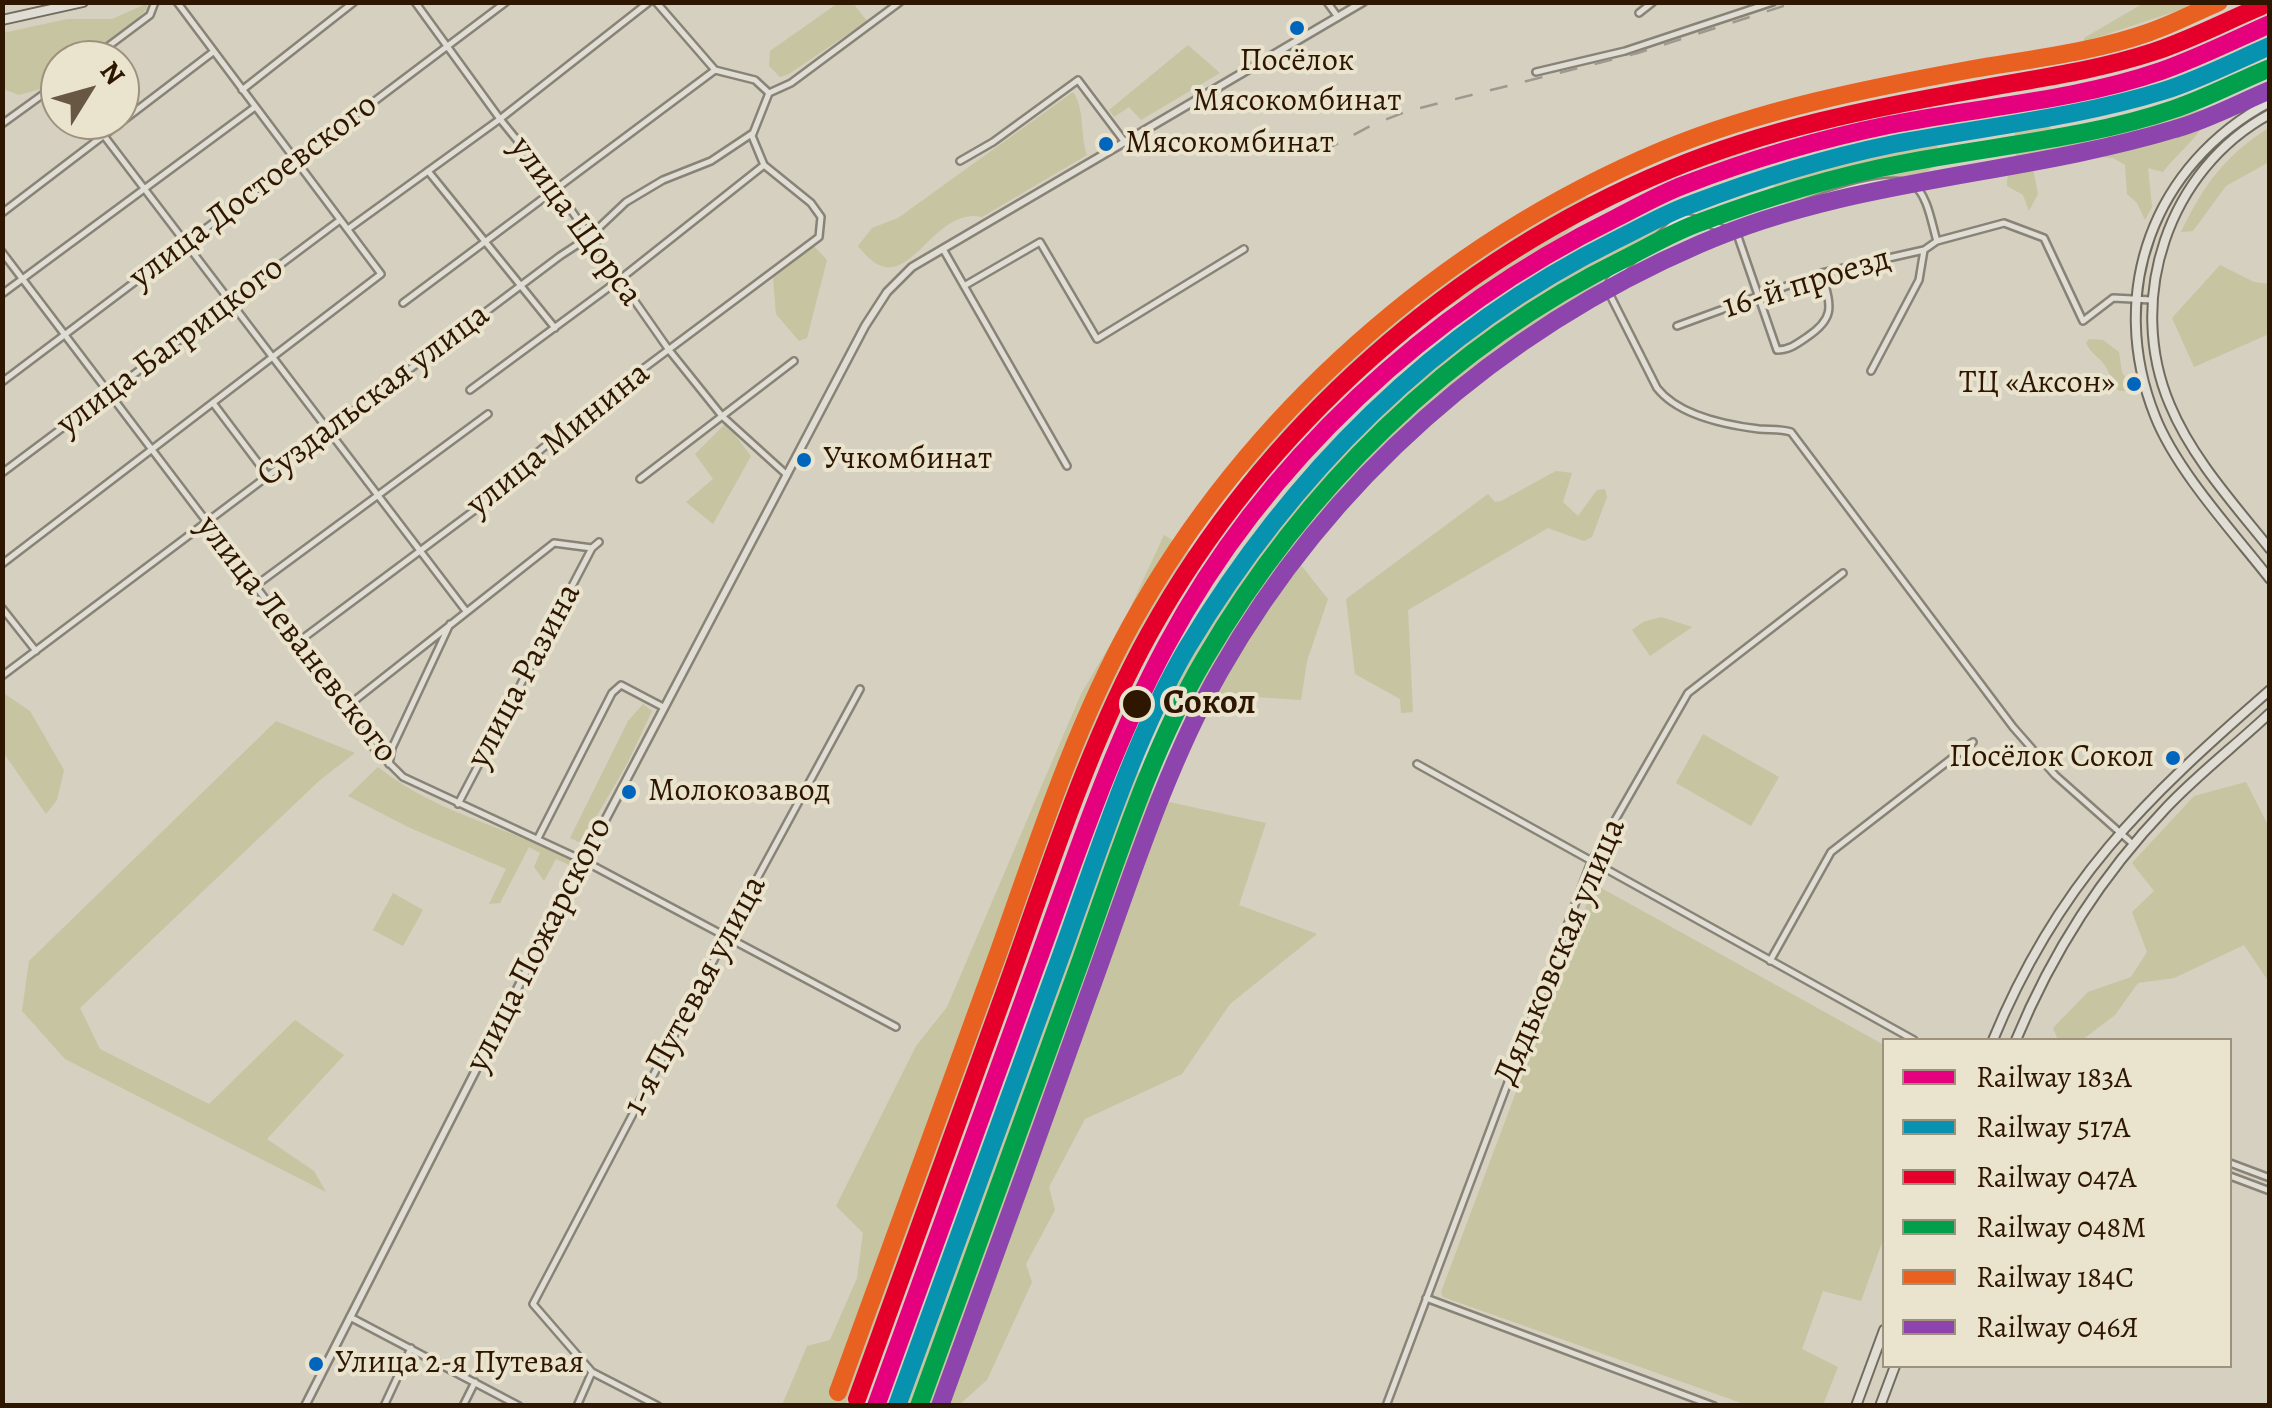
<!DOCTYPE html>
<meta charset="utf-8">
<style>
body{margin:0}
#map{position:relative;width:2272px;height:1408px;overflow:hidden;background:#d5d0bf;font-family:Alegreya,serif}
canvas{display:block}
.frame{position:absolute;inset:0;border:5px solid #2e1600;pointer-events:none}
.legend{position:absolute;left:1882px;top:1038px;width:350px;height:330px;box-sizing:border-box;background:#eae4cf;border:2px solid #9f927c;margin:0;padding:12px 18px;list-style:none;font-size:30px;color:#2e1600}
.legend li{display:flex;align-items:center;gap:20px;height:50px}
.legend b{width:50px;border:2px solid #9f927c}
.north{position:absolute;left:40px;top:40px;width:100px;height:100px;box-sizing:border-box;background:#eae4cf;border:2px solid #9f927c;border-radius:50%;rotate:53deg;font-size:28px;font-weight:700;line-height:40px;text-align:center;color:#2e1600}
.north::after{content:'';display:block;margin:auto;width:35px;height:45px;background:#685743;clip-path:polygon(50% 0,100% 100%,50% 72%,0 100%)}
</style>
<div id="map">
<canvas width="2272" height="1408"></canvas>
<div class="frame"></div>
<ul class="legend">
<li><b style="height:12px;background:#e5007d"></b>Railway 183А</li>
<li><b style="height:12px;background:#0793af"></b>Railway 517А</li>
<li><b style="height:12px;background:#e4002b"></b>Railway 047А</li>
<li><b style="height:12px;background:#029f4d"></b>Railway 048М</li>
<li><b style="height:12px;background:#e86120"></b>Railway 184С</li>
<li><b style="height:12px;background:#8e44ad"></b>Railway 046Я</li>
</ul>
<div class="north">N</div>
</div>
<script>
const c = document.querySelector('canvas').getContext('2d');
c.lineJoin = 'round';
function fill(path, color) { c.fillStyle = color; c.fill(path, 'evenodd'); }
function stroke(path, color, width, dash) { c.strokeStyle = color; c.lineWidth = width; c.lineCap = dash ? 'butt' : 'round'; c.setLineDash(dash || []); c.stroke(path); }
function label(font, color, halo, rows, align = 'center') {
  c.font = font + ' Alegreya,serif'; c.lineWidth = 8; c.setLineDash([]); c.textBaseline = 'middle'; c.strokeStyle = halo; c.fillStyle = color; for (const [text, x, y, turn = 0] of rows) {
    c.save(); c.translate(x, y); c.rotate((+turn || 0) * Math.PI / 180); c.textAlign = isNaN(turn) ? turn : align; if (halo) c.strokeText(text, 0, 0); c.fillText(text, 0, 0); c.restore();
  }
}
fill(new Path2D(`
 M838,3H853L867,21L789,74L780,77L769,66L770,51Z
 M2144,3H2200L2084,42V38Z
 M146,4L148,8L122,34L86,60H60V66L52,72L44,88L19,95L3,89V33L67,19H112Z
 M1188,45L1220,73L1141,120L1129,107L1114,117L1109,110Z
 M1073,92C1085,109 1080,134 1087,155L982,217C928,205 907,311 858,246L872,228L898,218Z
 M2201,110L2206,119C2202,134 2174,157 2163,172L2148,168L2152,207L2145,220L2137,203L2127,194L2125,165L2113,158L2080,155L2033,169L2038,194L2029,211L2023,195L2007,186C2006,171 2018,158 2017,145C2016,139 2014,134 2015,128C2044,111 2042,125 2063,138Z
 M2269,128V162L2226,186L2193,231L2181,232C2203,186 2225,155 2269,128Z
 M1756,136L1761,142L1756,149L1697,169L1685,168C1692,153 1738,138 1756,136Z
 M1930,141L1937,146L1941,161L1915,180C1883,168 1820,193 1786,204L1777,197L1771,174L1877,149Z
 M1585,195L1592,201L1594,211L1556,241L1431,318L1418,303L1419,295Z
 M1677,209L1654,245L1441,393L1322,513L1292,554L1328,599L1307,661L1301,700L1240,696L1153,705C1186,646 1216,582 1258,528C1360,396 1520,268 1677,209Z
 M814,246L827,260L807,338L799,341L776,314L773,277Z
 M2220,265L2254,282L2269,284V334L2194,367L2172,318Z
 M1411,305L1420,313L1412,334L1338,393L1269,465L1252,475L1240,469C1269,423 1311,390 1349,354C1369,335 1385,314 1411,305Z
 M2089,339L2103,340L2119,352L2122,372L2130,385L2128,391H2119C2111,383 2112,378 2107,369C2102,358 2091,355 2086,343Z
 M726,423L751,456L713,524L686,502L713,479L695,454Z
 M1556,471L1572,473L1563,502L1578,516L1597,490L1605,489L1607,497L1592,537L1584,541L1548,528L1408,610L1413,712L1401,713L1400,699L1355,674L1346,599L1488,494L1495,502L1501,501Z
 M1164,535L1193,553L1153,645L1103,731L1018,945L984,1055L936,1155L901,1256L902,1280L873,1337V1353L845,1405H782L807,1346L830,1340L857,1278L863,1233L836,1206L916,1046L947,1007L1081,694L1125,619Z
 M1661,617L1692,627L1650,656L1632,630L1643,622Z
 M2,692L30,711L64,770L57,800L46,814L3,752Z
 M643,704L652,711L628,762L581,843L570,838L628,721Z
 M276,721L355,753L320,780L80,1008L100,1049L209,1104L295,1020L344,1055L267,1139L314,1171L326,1192L65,1059L22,1011L29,961Z
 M1703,734L1779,777L1751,826L1676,783Z
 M1125,765L1142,774L1155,799L1266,823L1239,905L1317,934L1230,1004L1182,1074L1085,1119L1049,1187L1055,1210L1026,1264L1032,1282L987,1380L959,1405H891Z
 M378,767C435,813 507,827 571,859L574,867L556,859L544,881L534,867L540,853L529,847L500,903L489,904L506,869L408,827L348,796Z
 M2246,782L2269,827V982L2244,945L2174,978L2138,983L2115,1015L2082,1040H2058L2053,1028L2088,992L2131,977L2147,952L2132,912L2154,891L2132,863L2194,796Z
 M1594,884L1884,1045V1237L1861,1301L1823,1291L1802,1349L1838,1367L1823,1405H1747L1443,1297L1441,1292Z
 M393,893L423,910L403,946L373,930Z`), '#c6c4a1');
const minor = new Path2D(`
 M415,2L500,119L555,187L669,350L722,416L787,475
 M656,2L715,70L755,80L769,93
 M1327,2L1338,17
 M1639,13L1653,2
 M90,60L150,15L155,2
 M1536,72L1625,51L1773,2
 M242,90L354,2
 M769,93L791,83L900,2
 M92,120L466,611
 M2,124L60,82
 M960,161L993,142L1078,80L1124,141
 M428,171L555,328
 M2,213L213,52
 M348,229L500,119L649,2
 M1736,231L1777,350C1789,350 1797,344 1807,337C1837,317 1830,305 1822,273
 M1937,241C1932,226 1928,194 1913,185C1882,167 1769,217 1736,231C1715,231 1699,214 1678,219L1610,280L1607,289L1657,388C1679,416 1726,425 1759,429C1770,430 1781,429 1791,432L2013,727L2055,775L2134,845
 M943,249L1067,466
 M2,252L298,642L371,745L403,777L584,861L896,1027
 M964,286L1040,242L1097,339L1244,249
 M2,294L255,107
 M403,303L715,70
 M1677,326L1822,273L1924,250L1937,241L2004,223L2044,238L2083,321L2113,298L2152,300
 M1871,371L1919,280L1924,250
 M2,382L506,2
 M470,390L619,280L764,165
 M213,403L268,476
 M2,473L340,220
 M640,479L794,361
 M2,564L381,274L177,2
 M255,586L488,414
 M2,608L36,651
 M298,642L519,477L532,457L592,407L819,237L821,217L811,203L764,165L752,136L769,93
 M2,676L560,256L589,237L626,202L663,180L711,161L753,133
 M345,708L554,543L592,548L599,542
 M389,764L392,748L450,624
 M1417,764L1914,1040
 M458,804L592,548
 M538,838L612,693L621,685L663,707
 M1770,961L1831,852L1973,742
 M2230,1163L2270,1178
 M2230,1176L2270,1191
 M1426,1298L1714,1406
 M350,1317L519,1406
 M384,1406L411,1348
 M463,1406L475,1382
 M577,1406L592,1372
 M658,1406L592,1372L533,1304L747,897L860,689
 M1386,1406L1591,862L1688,693L1843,573`);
const tertiary = new Path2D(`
 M305,1406L540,944L865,326L887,292L912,267L1363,2`);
const secondary = new Path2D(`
 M2,20L83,2
 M2270,102C2153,164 2106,293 2155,416C2176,470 2233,532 2270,579
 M2270,114C2168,169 2125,299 2170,405C2192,458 2234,504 2270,549
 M1993,1040C2058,882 2144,800 2270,690
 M2016,1040C2052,953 2101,876 2166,808C2198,774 2236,745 2270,713
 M1856,1406L1884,1330
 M1880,1406L1895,1366`);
stroke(minor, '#898377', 10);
stroke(tertiary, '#898377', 11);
stroke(secondary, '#716a5e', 12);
stroke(minor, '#dfddd4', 5);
stroke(tertiary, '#dfddd4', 6);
stroke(secondary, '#dfddd4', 8);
stroke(new Path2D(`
 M1322,152L1374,124L1408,111L1638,53L1796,2`), '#9e998f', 2.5, [18, 18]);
stroke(new Path2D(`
 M876,1406C930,1258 983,1110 1037,963C1076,856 1112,746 1166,646C1265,461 1429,310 1616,218C1638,207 1660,194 1684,185C1749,160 1820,139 1889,125C1979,107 2074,101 2161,71C2198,58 2234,40 2270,24`), '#e5007d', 18);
stroke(new Path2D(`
 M897,1406C953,1254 1008,1102 1063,950C1098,853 1135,736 1187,648C1291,475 1434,330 1616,240C1641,228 1666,213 1692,204C1757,179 1826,158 1894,144C1983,127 2075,118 2163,91C2199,80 2235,61 2270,46`), '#0793af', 18);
stroke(new Path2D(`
 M857,1399C906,1264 955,1129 1004,994C1048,873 1087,746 1149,634C1264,427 1453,259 1671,169C1767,129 1872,108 1974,90C2033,79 2095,71 2153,52C2190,40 2226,21 2262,6`), '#e4002b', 18);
stroke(new Path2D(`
 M919,1406C973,1256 1027,1106 1082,957C1117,859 1151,750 1204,660C1304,489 1448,345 1626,258C1650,246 1675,231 1701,222C1765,198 1832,177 1900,164C1990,146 2087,139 2174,109C2207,98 2238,81 2270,68`), '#029f4d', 18);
stroke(new Path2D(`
 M838,1392C892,1245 945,1098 999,951C1038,841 1075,727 1131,625C1248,414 1441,243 1663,150C1762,109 1869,88 1973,69C2031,59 2094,52 2150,32C2173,24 2196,12 2219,2`), '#e86120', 18);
stroke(new Path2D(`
 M940,1406C989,1271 1038,1137 1086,1002C1126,894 1163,771 1220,671C1329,480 1498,331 1700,244C1851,178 2019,176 2175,129C2208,120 2239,103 2270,90`), '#8e44ad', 18);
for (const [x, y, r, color] of [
 [1297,28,9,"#0065bd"],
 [1106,144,9,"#0065bd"],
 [2134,384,9,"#0065bd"],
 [804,460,9,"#0065bd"],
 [1137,704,16,"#2e1600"],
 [2173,758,9,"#0065bd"],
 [629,792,9,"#0065bd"],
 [316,1364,9,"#0065bd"]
]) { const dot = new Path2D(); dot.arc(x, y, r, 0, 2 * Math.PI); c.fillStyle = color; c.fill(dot); stroke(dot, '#eae4cf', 4); }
label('32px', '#2e1600', '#eae4cf', [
 ["Посёлок",1297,62,"center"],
 ["Мясокомбинат",1297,102,"center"],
 ["Мясокомбинат",1125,144],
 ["ТЦ «Аксон»",2115,384,"right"],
 ["Учкомбинат",823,460],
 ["Посёлок Сокол",2154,758,"right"],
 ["Молокозавод",648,792],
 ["Улица 2-я Путевая",335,1364]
], 'left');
label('35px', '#2e1600', '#eae4cf', [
 ["улица Достоевского",254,192,-37],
 ["улица Щорса",575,222,54],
 ["16-й проезд",1807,284,-17],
 ["улица Багрицкого",171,347,-37],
 ["Суздальская улица",374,396,-37],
 ["улица Минина",559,440,-39],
 ["улица Леваневского",296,640,52],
 ["улица Разина",525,676,-62],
 ["улица Пожарского",540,945,-63],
 ["Дядьковская улица",1561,952,-67],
 ["1-я Путевая улица",696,996,-62]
]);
label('bold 35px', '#2e1600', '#eae4cf', [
 ["Сокол",1163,704]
], 'left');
</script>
